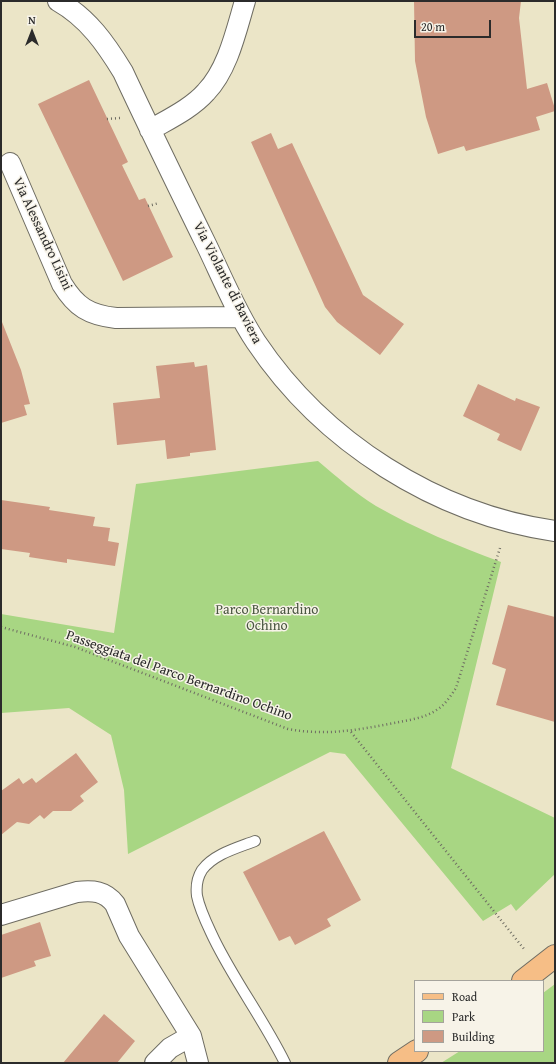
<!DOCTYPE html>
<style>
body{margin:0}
#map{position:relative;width:556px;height:1064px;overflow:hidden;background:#ebe5c7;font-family:"Gentium Book Plus",serif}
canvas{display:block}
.frame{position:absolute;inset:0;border:2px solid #2b2b2b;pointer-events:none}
.legend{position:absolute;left:414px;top:980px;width:130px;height:72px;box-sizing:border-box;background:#f7f3e8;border:1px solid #a5a39c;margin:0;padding:5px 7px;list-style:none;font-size:12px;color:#2b2b2b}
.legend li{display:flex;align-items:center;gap:8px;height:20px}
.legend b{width:20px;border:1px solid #a5a39c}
.north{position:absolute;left:12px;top:12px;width:40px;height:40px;-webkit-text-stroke:3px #f7f3e8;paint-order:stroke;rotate:0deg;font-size:11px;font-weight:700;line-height:16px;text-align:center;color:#2b2b2b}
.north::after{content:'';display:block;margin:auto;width:14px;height:18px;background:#2b2b2b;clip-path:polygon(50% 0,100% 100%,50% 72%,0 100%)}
.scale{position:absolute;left:414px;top:20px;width:77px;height:18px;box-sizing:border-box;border:2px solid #2b2b2b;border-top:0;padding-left:5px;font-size:12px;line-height:14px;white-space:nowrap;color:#2b2b2b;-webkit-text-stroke:3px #f7f3e8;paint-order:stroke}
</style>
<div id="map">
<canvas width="556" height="1064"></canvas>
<div class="frame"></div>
<ul class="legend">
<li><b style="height:5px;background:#f6be86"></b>Road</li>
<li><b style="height:11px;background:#a8d683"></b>Park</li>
<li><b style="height:11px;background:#ce9983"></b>Building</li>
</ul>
<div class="north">N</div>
<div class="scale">20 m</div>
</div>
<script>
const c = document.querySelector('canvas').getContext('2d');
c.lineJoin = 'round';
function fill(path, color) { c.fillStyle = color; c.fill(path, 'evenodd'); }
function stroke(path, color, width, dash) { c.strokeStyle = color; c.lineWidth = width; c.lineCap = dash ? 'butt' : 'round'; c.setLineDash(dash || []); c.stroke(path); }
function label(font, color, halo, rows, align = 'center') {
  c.font = font + ' "Gentium Book Plus",serif'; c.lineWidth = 3; c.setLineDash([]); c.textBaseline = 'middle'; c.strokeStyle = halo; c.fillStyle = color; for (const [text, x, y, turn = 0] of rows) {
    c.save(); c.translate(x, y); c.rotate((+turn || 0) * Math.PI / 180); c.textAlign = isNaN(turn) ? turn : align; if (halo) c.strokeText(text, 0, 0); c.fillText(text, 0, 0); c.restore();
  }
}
fill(new Path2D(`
 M318,461C337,477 355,493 376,506C416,529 458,546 501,562L451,768L555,818V874L516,911L511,904L483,921L345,754L330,752L128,854L124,790L111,735L69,708L1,713V614L114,633L136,484Z
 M555,984V1063H441L460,1051H543V993Z`), '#a8d683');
fill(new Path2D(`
 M414,1H521L519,18L527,89L547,83L555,109V111L536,117L540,130L466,151L464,146L438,154L426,117L415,61Z
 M89,80L128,162L122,165L139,200L145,198L173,257L123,281L38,104Z
 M271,133L278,149L292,143L363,295L404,324L380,355L337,322L325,307L251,142Z
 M2,322L21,370L30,404L24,405L27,415L1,423V323Z
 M194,362L195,367L207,365L216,450L190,453V456L167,459L165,440L117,445L113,403L160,398L156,366Z
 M478,384L515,401L516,398L540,407L521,451L497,440L500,434L463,416Z
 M1,500L50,507L49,510L95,517L93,526L110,528L108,541L119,543L115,566L67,559V563L29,557L30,553L1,549Z
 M508,605L555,617V722L496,705L506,669L492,664Z
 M76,753L98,782L80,796L84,801L71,811H53L44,819L40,815L29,824L17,822L1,835V791L19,778L23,784L32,778L36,783Z
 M324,831L361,900L327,919L331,926L295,945L290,936L279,941L243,872Z
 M40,922L51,956L34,961L36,966L1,978V935Z
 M104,1014L135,1041L117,1063H63Z`), '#ce9983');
const lane = new Path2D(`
 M255,841C237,848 214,854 202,870C197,878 196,888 197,896C200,911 208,926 214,939C235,982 264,1020 285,1063`);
const street = new Path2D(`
 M58,1C88,18 106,44 123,72C150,130 178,187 206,244C222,277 236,312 256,342C323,442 436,514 555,531
 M150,130C169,119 192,108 206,92C228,69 236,31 245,1
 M10,163L62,284C76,307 89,315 116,318L241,317
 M1,915L77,892C93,890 105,891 115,904L129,936L191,1036L198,1063
 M155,1063L170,1048L191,1036`);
const primary = new Path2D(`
 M523,981L555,956
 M399,1063L417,1051`);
stroke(lane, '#6e6c62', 12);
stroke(street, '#6e6c62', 22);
stroke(primary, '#6e6c62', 24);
stroke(new Path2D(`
 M107,119L120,118
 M148,206L159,203
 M1,627L75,647L288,729C325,736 358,730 394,723C409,720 426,718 438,709C446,704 451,695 456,688L500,548
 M351,732L524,949`), '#6e6c62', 2.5, [1, 3]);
stroke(lane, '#fff', 10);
stroke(street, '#fff', 20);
stroke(primary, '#f6be86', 22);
label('14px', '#2b2b2b', '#f7f3e8', [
 ["Via Alessandro Lisini",42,234,65],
 ["Via Violante di Baviera",227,283,63],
 ["Passeggiata del Parco Bernardino Ochino",179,676,20]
]);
label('14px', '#4a5641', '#f7f3e8', [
 ["Parco Bernardino",267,610],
 ["Ochino",267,626]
]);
</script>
